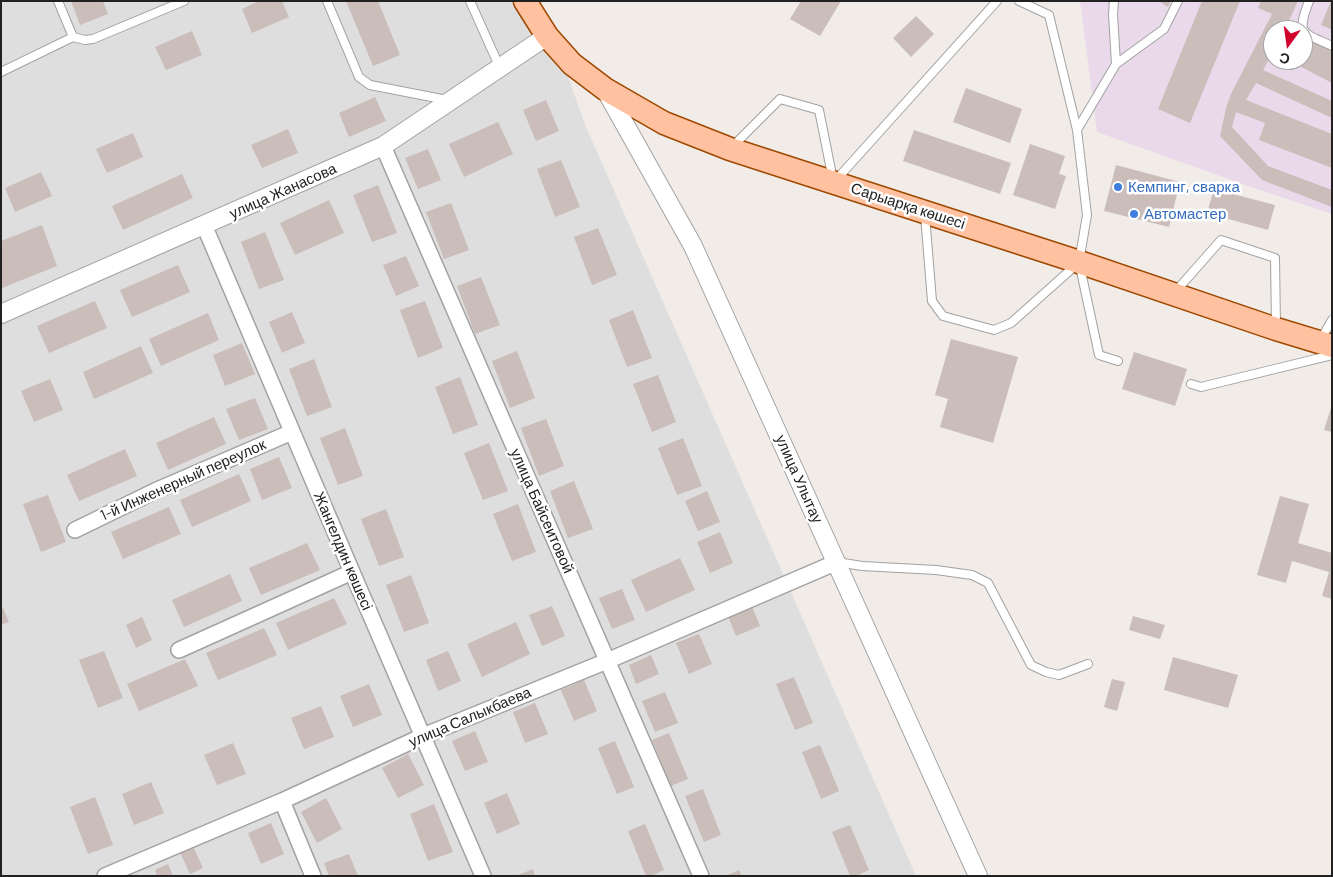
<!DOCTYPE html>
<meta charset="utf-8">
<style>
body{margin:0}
#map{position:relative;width:1333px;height:877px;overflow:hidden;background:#f1ece7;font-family:Barlow,sans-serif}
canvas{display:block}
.frame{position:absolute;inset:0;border:2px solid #212121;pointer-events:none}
.north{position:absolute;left:1263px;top:20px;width:50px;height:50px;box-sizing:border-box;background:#fff;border:1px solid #a6a6a6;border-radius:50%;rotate:194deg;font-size:14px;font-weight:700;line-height:20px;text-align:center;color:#212121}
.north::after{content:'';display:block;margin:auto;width:18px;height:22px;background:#d2002d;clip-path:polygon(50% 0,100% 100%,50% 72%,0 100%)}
</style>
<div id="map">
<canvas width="1333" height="877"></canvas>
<div class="frame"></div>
<div class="north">С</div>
</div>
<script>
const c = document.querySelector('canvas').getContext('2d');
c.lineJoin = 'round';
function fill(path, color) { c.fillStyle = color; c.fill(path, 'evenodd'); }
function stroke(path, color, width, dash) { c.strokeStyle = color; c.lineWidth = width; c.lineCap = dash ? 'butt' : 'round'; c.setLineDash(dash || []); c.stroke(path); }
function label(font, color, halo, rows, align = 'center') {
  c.font = font + ' Barlow,sans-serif'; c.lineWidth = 5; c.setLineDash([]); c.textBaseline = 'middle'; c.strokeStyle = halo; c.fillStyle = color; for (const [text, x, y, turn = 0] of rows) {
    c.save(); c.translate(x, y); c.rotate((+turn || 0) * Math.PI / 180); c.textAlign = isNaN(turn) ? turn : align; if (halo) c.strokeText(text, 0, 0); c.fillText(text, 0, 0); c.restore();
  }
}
fill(new Path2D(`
 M1,1H541L586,127L916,876H1Z`), '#dfdede');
fill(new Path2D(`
 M1080,1H1332V214L1251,187L1097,132ZM1273,30H1303V60H1273Z`), '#ead9eb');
fill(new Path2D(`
 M71,1H103L108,14L80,25Z
 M259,1H282L289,17L252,33L242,9Z
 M346,1H378L400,55L373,66Z
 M801,1H841L820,36L790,19Z
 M1159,1H1171L1168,7Z
 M1202,1H1240L1190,123L1158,109Z
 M1261,1H1298L1286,27L1291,30H1273V52L1263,70L1332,101V118L1256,83L1246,100L1332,134V168L1259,140L1265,123L1236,112L1232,127L1268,166L1332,190V207L1262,180L1220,136L1226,108L1231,94L1272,14L1258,8Z
 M1331,1H1332V30L1321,25Z
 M916,16L934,34L911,57L893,38Z
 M192,31L202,55L166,70L155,47Z
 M1303,36L1332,51V83L1288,60H1303Z
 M966,88L1022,109L1010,143L953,122Z
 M375,97L386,121L349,137L339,113Z
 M546,100L559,131L536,141L523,110Z
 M498,122L513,154L464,177L449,144Z
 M288,129L298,153L262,168L251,145Z
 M914,130L1011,163L1000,194L903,161Z
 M133,133L143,157L107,173L96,149Z
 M1030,144L1065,156L1059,174L1066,176L1055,209L1013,195Z
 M428,149L441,180L418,189L405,158Z
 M561,160L580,207L555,217L537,169Z
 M1116,165L1180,182L1169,227L1104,211Z
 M41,172L52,196L15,212L5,188Z
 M182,174L193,198L123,230L112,206Z
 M378,185L397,233L372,242L353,195Z
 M1214,189L1275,205L1268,230L1207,213Z
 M329,200L344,233L295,255L280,223Z
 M451,203L469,250L444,259L426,212Z
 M42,225L57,266L2,288L1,241Z
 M598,228L617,275L592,285L574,237Z
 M265,232L284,280L259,289L241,242Z
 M406,256L419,286L396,296L383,265Z
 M178,265L190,292L132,317L120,290Z
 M481,277L500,325L475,334L457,286Z
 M95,301L107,328L49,353L37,326Z
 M425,301L443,348L418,358L400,310Z
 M633,310L652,358L627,367L609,320Z
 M292,312L305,343L282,353L269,322Z
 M208,313L219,340L161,366L149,339Z
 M951,339L1018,357L993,443L940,427L948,399L935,395Z
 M242,343L255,374L225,386L213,355Z
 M141,346L153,373L94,399L83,372Z
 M517,351L535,398L510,408L492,361Z
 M1134,352L1187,369L1175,406L1122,389Z
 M314,359L332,407L307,416L289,369Z
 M658,375L676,422L652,432L633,384Z
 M460,377L478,425L453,434L435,387Z
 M50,379L63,410L34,422L21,391Z
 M255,398L268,429L239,440L226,409Z
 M1332,405V432L1324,430Z
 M214,417L226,444L168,470L156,443Z
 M546,419L564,466L539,476L521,428Z
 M345,428L363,476L338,485L320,438Z
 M683,438L702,486L677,495L658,448Z
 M489,443L508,491L483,500L464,453Z
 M125,449L137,476L79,501L67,475Z
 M279,457L292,488L262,500L250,469Z
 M239,474L251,501L192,527L180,500Z
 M574,481L593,529L568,538L550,491Z
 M707,491L720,522L698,531L685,501Z
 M48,495L66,542L41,552L23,504Z
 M1280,496L1309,504L1298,543L1332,553V599L1322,596L1329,572L1292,561L1286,583L1257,575Z
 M518,504L536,552L512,561L493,514Z
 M169,507L181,534L123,559L111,532Z
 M386,509L404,557L379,566L361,519Z
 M720,532L733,563L710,573L697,542Z
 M307,543L320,570L261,595L249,568Z
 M680,558L695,590L646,612L631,580Z
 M230,574L242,601L184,627L172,600Z
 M411,575L429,623L404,632L386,585Z
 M622,589L635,620L612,629L599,598Z
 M334,598L347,624L288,650L276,623Z
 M751,604L760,626L736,636L727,614Z
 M552,606L565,636L542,646L529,615Z
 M3,608L9,622L1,625V609Z
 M1133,616L1165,625L1160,639L1129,630Z
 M142,617L152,640L136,648L126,625Z
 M516,622L530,654L482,677L467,644Z
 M264,628L277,655L218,680L206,653Z
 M699,634L712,664L689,674L676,643Z
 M104,651L123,698L98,708L79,660Z
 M448,651L461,681L438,691L426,660Z
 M651,655L659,674L636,684L629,665Z
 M1173,657L1238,675L1228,708L1164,690Z
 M185,659L198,686L139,711L127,684Z
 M794,677L813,723L795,730L776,684Z
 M1112,679L1125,682L1117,711L1104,707Z
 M584,680L597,711L574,721L561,690Z
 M369,684L382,715L353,727L340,696Z
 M665,692L678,723L655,732L642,701Z
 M535,703L548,734L525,743L513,712Z
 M321,706L334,737L304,749L291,718Z
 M475,731L488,762L465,771L452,741Z
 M669,733L688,779L671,786L652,740Z
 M615,741L634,787L617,794L598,748Z
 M233,743L246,774L217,785L204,755Z
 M820,745L839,791L821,799L802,752Z
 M408,754L424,785L398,798L382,768Z
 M151,782L164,813L134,825L122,794Z
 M703,789L721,835L704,842L685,796Z
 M507,793L520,824L497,834L484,803Z
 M95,797L113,845L88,854L70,807Z
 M326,798L342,829L317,843L301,812Z
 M434,804L453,852L428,861L410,814Z
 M271,823L284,854L261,864L248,833Z
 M645,824L664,870L651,876H646L628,831Z
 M850,825L869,870L856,876H850L832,832Z
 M192,844L203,868L190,874L179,850Z
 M349,854L358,876H329L324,863Z
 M168,864L173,876H157L155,870Z
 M533,869L535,876H516Z
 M739,870L742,876H725Z`), '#cabdba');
const service = new Path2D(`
 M58,1L73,37L85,40L93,39L184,1
 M327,1L359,77L370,85L447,100
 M470,1L500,68
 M1019,1L1049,15L1077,130L1087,215L1079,262L1099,355L1118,361
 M1114,1L1113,14L1116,64
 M1309,1C1296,35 1302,32 1332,46
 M1,72L73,37
 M1077,130L1116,64L1164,29L1178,1
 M733,146L780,99L819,110L833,180
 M836,180L997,1
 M925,215L932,301L943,316L994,330L1011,323L1076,265
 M1176,291L1221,240L1275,258L1276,327
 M1321,339L1332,320
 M1191,384L1201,387L1332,355
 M837,562L862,566L936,570L972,575L988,583L1031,665L1046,672L1059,675L1088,664`);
const minor = new Path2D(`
 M383,146L701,876
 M204,225L352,572L483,876
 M75,530L155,491L292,432
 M179,650L352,572
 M282,801L313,876
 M105,876L282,801L423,736L607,661L837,562`);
const tertiary = new Path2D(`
 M605,89L693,246L978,876
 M1,314L383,146L547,36`);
const primary = new Path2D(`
 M525,1L547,36L572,64L605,89L664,123L730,149L1079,262L1276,329L1332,346`);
stroke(service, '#a2a2a2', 10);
stroke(minor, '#a2a2a2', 18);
stroke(tertiary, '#a2a2a2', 20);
stroke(primary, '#9e4800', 25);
stroke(service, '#fff', 8);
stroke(minor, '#fff', 15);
stroke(tertiary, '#fff', 18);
stroke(primary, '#ffc19f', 22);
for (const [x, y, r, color] of [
 [1118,187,5,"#3f7fe0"],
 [1134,214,5,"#3f7fe0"]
]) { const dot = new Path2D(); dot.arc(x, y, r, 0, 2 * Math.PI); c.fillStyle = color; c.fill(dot); stroke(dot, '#fff', 2); }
label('15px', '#366cbe', '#fff', [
 ["Кемпинг, сварка",1128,187],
 ["Автомастер",1144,214]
], 'left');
label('15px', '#212121', '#fff', [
 ["улица Жанасова",283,191,-24],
 ["Сарыарқа көшесі",908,206,18],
 ["улица Улытау",799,479,66],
 ["1-й Инженерный переулок",183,480,-24],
 ["улица Байсеитовой",542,511,66],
 ["Жангелдин көшесі",343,551,67],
 ["улица Салыкбаева",470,717,-23]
]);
</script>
